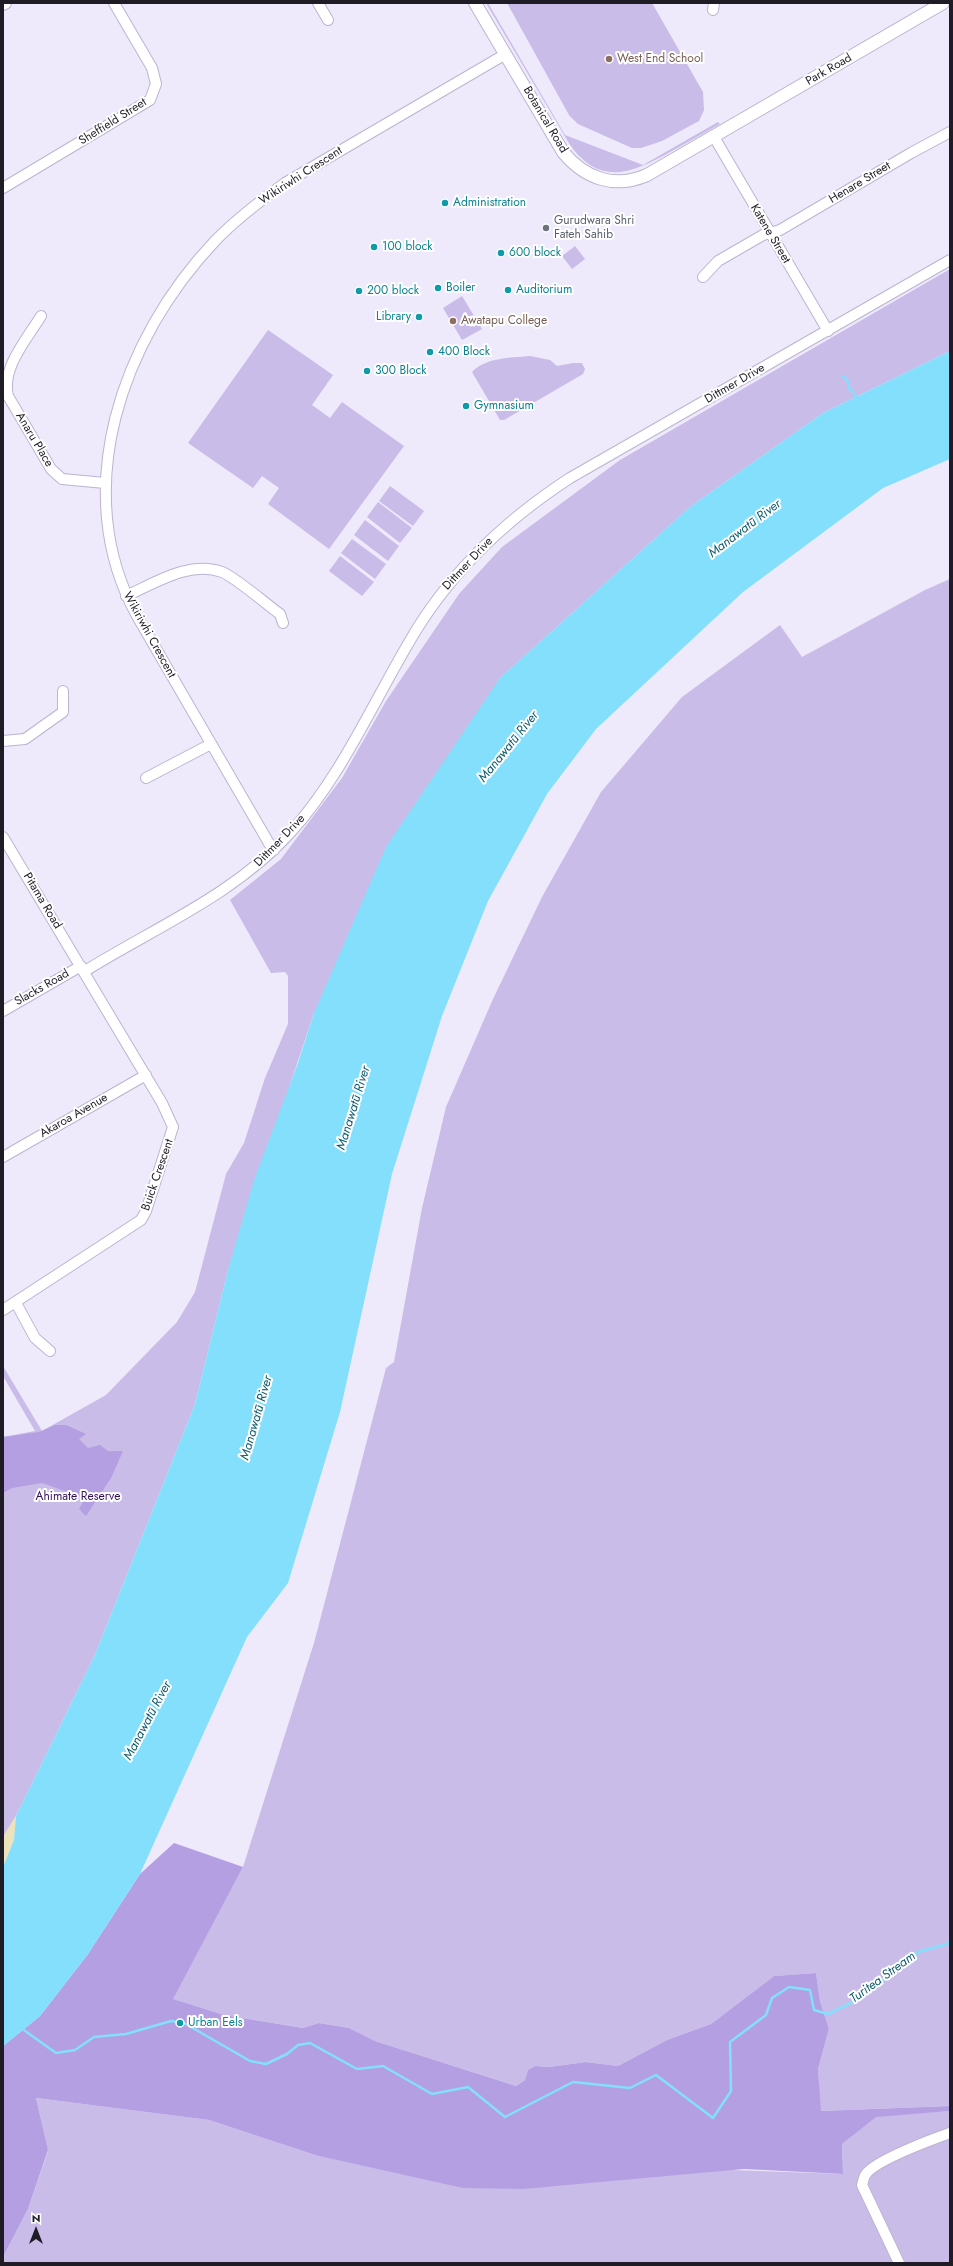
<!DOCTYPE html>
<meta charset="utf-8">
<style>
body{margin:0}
#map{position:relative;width:953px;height:2266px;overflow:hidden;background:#eee9fb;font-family:Jost,sans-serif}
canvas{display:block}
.frame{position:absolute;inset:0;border:4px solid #1f1c26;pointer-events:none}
.north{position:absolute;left:16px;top:2210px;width:40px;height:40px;-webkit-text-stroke:3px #fff;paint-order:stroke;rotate:0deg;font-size:11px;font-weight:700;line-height:16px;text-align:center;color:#1f1c26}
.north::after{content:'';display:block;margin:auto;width:14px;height:18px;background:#1f1c26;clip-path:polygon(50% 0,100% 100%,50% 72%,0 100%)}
</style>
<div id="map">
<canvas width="953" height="2266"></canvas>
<div class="frame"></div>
<div class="north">N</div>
</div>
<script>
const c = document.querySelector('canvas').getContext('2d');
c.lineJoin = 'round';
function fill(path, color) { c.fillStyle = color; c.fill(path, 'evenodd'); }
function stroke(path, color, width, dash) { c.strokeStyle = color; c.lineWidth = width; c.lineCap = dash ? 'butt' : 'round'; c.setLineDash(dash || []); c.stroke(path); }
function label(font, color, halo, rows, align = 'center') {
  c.font = font + ' Jost,sans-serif'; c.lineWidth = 4; c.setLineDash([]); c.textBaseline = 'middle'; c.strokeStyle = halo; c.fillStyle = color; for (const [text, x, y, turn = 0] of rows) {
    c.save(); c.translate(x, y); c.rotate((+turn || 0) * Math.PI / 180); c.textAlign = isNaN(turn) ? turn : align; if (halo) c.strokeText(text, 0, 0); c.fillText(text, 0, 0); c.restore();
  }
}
fill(new Path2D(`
 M486,3H488L565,135L643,165L718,122L720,124C704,133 688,142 672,151C634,172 601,188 570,145Z
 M507,3H652L703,92L704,110L699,121L662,141L641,148H632L578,124L569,115Z
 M575,246L585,259L572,269L562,256Z
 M950,269V351L823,413L690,507L500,678L314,1013L228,1270L195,1404L94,1657L16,1816L3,1837V1437L35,1431L3,1376V1366L42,1431L106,1395L177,1322L195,1292L226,1174L244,1143L265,1078L288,1024V976L285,972L271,973L230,900L281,859L342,778L386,701L459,594L502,547L620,460Z
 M462,296L482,329L462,340L443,308Z
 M268,330L333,375L312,405L330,418L342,402L404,446L329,549L268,504L279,488L262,476L253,488L188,443Z
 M530,356L550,360L557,366L573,363H582L585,369L583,374L504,420H500L472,372C487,357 510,358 530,356Z
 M390,486L424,511L413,526L379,501Z
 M378,502L412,528L400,543L367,517Z
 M365,520L399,546L388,561L354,535Z
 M352,539L386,564L375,579L341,553Z
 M340,556L374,582L362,596L329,571Z
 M950,579V2106L820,2111L818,2069L829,2029L820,2001L816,1973L774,1976L711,2024L667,2040L618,2066L586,2062L549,2067L535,2066L528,2070L525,2080L516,2086L375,2041L349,2028L319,2023L303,2028L224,2015L172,1999L243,1867L314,1643L386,1368L394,1362L422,1208L446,1107L493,999L542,897L601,792L682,697L780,625L802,657L925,590Z
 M36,2098L209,2120L315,2155L843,2174L842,2144L876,2116L950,2111V2263H3V2257L28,2209L48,2151Z`), '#c9bce8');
fill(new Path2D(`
 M55,1425H66L86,1434L79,1439L88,1448L100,1445L108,1451H123L111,1478L86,1516L79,1509L85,1498L42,1483L12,1488L3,1493V1437L39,1432Z
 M174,1843L243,1867L173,1999L224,2015L303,2028L319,2023L349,2028L375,2041L516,2086L525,2080L528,2070L535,2066L549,2067L586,2062L618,2066L667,2040L711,2024L774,1976L816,1973L820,2001L829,2029L818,2069L821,2111L950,2106V2111L876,2117L842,2144L843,2174L744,2169L523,2189L463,2188L315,2155L209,2120L36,2098L48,2150L28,2209L3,2257V2046L40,2016L88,1954L140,1874Z`), '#b39fe1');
fill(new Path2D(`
 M16,1816L14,1840L3,1867V1837Z`), '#ece3bd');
fill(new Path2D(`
 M950,351V459L883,488L743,592L596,729L547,794L488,901L442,1016L392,1174L340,1412L288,1583L247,1637L140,1874L88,1954L40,2016L3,2046V1867L14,1840L16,1816L94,1657L195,1404L228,1270L254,1180L298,1063L314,1013L386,847L500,678L690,507L823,413Z`), '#84dffc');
stroke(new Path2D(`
 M842,376L847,379L849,388L858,399
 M21,2028L56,2053L75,2050L94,2037L126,2034L171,2021L184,2023L250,2061L266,2064L287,2054L298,2045L310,2043L357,2069L383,2066L432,2094L468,2087L505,2117L573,2082L630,2088L656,2075L713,2118L731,2091L730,2042L766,2015L772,1998L789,1987L810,1990L814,2010L828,2014L857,2000L918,1952L950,1943`), '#84dffc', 2.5);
const minor = new Path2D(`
 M318,3L328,20
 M713,10L714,3
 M714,137L828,331
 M3,188L150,100L156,84L152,68L114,3
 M703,277L718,261L763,235L780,230L911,153L950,132
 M41,316C27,339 1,368 8,396L51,469L62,479L105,483
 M126,596C155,583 190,560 222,572C235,577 266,604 280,614L283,623
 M3,741L25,739L63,712V691
 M146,778L211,744
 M3,837L162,1103L173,1127L146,1211L141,1220L3,1310
 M274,850L270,845L137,616C68,491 122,339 215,241C236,219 260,201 285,183L504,55
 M85,971C154,928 234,895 290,833C340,778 371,707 408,644C447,575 504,521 570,478L950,260
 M3,1011L81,966
 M3,1157L146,1075
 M16,1303L35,1338L50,1351
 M899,2263L862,2185C863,2182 864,2176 866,2174C876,2160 933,2139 950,2133`);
const major = new Path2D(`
 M475,3L563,152C585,179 615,189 647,175L943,3
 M3,4L5,3`);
stroke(minor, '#bcb4d0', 12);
stroke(major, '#bcb4d0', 14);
stroke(minor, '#fff', 10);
stroke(major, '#fff', 12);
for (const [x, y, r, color] of [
 [609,59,4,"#8d6e63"],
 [445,203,4,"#0f9aa8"],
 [546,228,4,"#6b7280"],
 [374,247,4,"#0f9aa8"],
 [501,253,4,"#0f9aa8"],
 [438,288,4,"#0f9aa8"],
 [508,290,4,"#0f9aa8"],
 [359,291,4,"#0f9aa8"],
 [419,317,4,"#0f9aa8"],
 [453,321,4,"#8d6e63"],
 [430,352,4,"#0f9aa8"],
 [367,371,4,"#0f9aa8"],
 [466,406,4,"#0f9aa8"],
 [180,2023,4,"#0f9aa8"]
]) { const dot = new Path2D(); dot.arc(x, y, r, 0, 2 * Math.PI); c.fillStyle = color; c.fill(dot); stroke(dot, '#fff', 1.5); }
label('12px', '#785e54', '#fff', [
 ["West End School",617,59],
 ["Awatapu College",461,321]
], 'left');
label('12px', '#1f1c26', '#fff', [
 ["Park Road",829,70,-30],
 ["Botanical Road",545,120,59],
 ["Sheffield Street",113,122,-32],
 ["Wikiriwhi Crescent",301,176,-33],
 ["Henare Street",860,183,-31],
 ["Katene Street",770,234,59],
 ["Dittmer Drive",735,384,-30],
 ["Anaru Place",34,440,59],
 ["Dittmer Drive",468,564,-47],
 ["Wikiriwhi Crescent",149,635,61],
 ["Dittmer Drive",280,841,-46],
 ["Pitama Road",42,901,59],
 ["Slacks Road",42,988,-30],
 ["Akaroa Avenue",74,1116,-30],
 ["Buick Crescent",158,1175,-71]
]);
label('12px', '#0d838f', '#fff', [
 ["Administration",453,203],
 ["100 block",382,247],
 ["600 block",509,253],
 ["Boiler",446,288],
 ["Auditorium",516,290],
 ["200 block",367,291],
 ["Library",411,317,"right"],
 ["400 Block",438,352],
 ["300 Block",375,371],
 ["Gymnasium",474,406],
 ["Urban Eels",188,2023]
], 'left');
label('12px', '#5b616d', '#fff', [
 ["Gurudwara Shri",554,221],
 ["Fateh Sahib",554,235]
], 'left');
label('12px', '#33105d', '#fff', [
 ["Ahimate Reserve",78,1497]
]);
label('italic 13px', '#0e5b6f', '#fff', [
 ["Manawatū River",745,529,-37],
 ["Manawatū River",509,747,-51],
 ["Manawatū River",354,1108,-73],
 ["Manawatū River",257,1418,-74],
 ["Manawatū River",148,1721,-62],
 ["Turitea Stream",883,1978,-36]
]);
</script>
